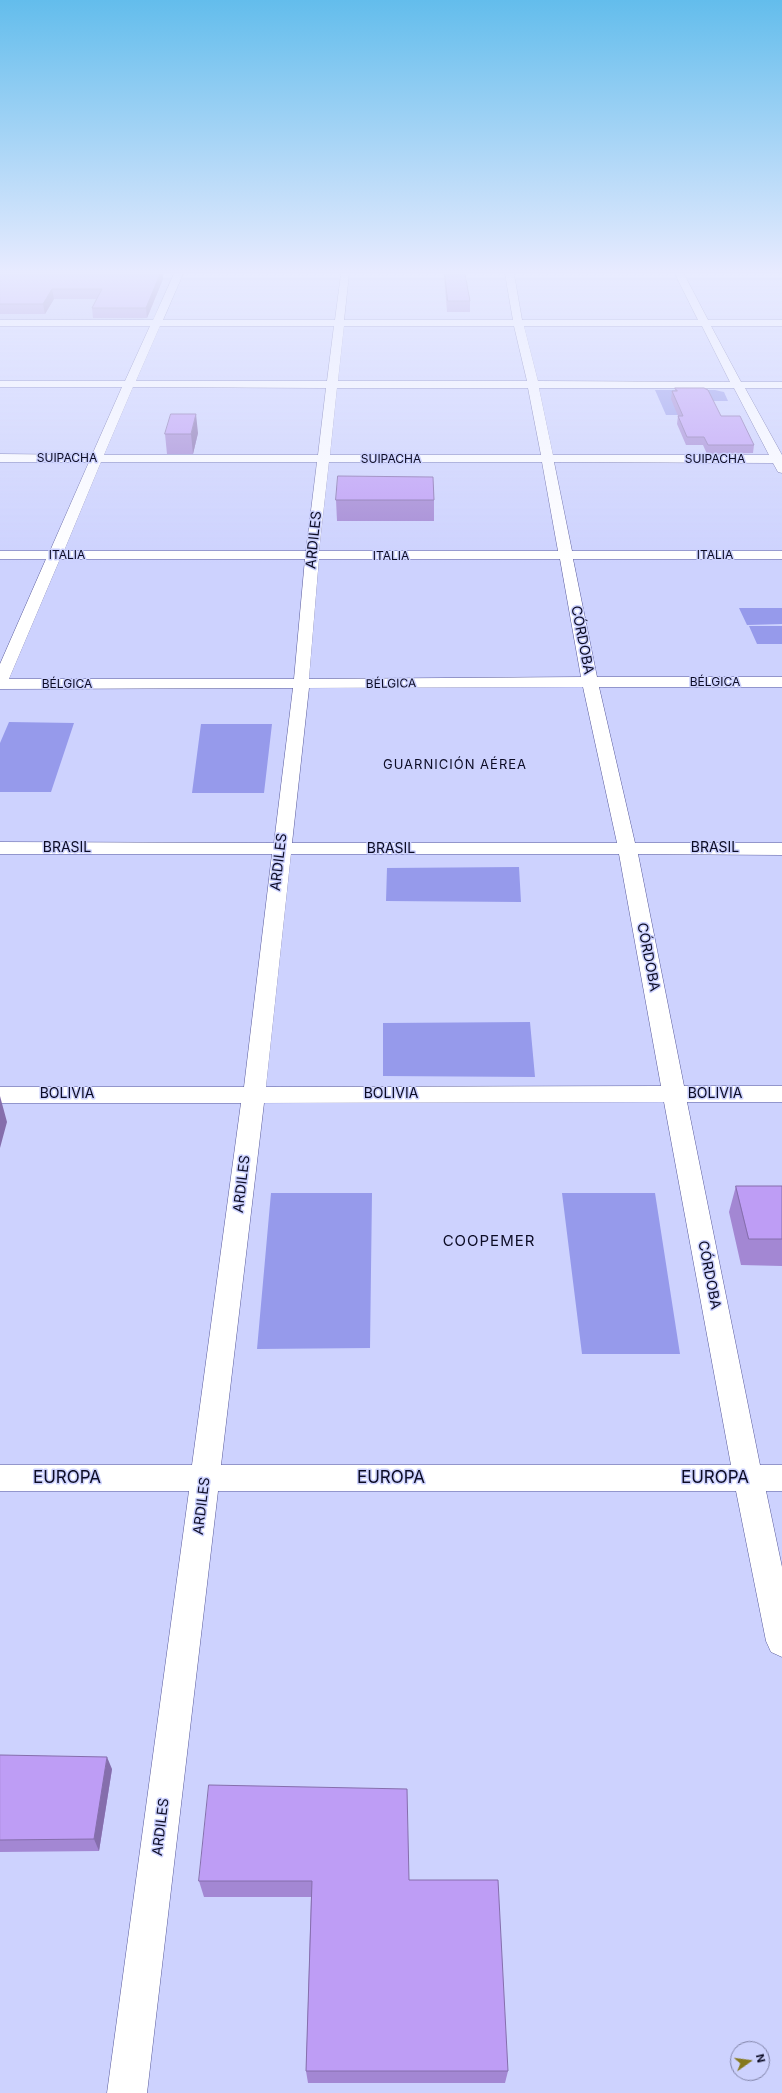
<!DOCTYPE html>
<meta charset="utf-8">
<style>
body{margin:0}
#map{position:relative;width:782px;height:2093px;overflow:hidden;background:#cdd2fe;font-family:Inter,sans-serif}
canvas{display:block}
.north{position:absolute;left:730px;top:2041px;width:40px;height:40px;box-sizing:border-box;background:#cdd2fe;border:1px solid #8083a7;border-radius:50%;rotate:76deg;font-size:11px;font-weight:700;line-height:16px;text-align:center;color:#0c0c25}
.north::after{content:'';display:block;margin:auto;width:14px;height:18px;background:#85781c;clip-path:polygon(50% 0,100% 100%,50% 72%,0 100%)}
</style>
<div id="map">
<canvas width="782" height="2093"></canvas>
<div class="north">N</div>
</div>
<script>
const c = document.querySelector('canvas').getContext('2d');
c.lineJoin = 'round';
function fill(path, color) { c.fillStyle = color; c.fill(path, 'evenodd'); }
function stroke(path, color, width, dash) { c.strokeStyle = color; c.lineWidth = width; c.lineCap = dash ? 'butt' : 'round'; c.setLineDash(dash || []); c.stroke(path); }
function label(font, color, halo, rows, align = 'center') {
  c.font = font + ' Inter,sans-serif'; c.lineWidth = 3; c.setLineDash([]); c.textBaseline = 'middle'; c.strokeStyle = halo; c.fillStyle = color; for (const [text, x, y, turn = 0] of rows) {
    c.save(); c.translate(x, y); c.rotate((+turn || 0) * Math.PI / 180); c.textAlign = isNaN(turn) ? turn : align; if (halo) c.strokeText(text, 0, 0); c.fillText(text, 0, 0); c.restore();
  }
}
fill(new Path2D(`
 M0,279H158L163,280L147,318L136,321L0,320Z`), '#c1c5f5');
fill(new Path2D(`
 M655,390H715L724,392L728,401H709V415H666Z
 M739,608H782V624L747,625Z
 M749,626H782V644H757Z
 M9,722L74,723L51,792H0V743Z
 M201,724H272L264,793H192Z
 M519,867L521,902L386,901L387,868Z
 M530,1022L535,1077L383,1076V1023Z
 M271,1193H372L370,1348L257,1349Z
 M562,1193H655L680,1354H582Z`), '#969aeb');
const street = new Path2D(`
 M174,274H183L163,320H335L341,274H349L344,320H513L505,274H514L522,320H698L675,274H684L708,320H782V326H711L741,382H782V388H745L782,455V473L778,472L773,463L554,462L572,551H782V559H573L597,677H782V687H599L635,843H782V855L638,854L684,1086H782V1102H687L760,1465H782V1491H766L782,1567V1657L771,1652L766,1641L736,1491H218L147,2093H107L189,1491H0V1465H192L241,1103H0V1087H244L272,854H0V842L274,843L293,688L0,689V664L46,559H0V551H50L89,462H0V454L92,455L122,387H0V381H125L150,326H0V320H153ZM160,326H334L327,381H136ZM344,326H514L527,381H338ZM524,326H702L730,382L538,381ZM133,387L326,388L318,455H104ZM337,388H528L541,455H330ZM539,388H734L769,455H553ZM101,462H317L306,551H64ZM329,462H542L558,551H319ZM60,559H305L294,679H9ZM319,559H560L581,677L309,679ZM583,687L617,843H292L309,688ZM291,854H619L661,1086L266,1087ZM664,1102L731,1465H221L264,1103Z`);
stroke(street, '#585a9b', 1);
fill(street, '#fff');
fill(new Path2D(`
 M0,274H163V279L147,318H93L92,308L96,299H54L45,314H0Z
 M444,274H465L470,301V312H447Z
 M675,388L721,416L754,445L753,453L707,454L703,445H686L677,424L678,416L671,399L672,391H675Z
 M198,433L193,454H167L165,434Z
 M336,500H434V521H337Z
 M736,1186H782V1266L741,1265L729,1212Z
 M0,1755L112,1769L99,1851L0,1852Z
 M409,1880L508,2071L505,2083H308L306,2071L311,1897H204L199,1881Z`), '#a387d3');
fill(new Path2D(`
 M160,274H163V279L147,318L146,308Z
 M52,289L54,299L45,314L43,304Z
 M196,414L198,433L193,454L191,434Z
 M0,1096L7,1122L0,1148Z
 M107,1757L112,1769L99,1851L94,1839Z`), '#856eac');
const building = new Path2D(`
 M0,274H160L146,308H92L102,289H52L43,304H0Z
 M445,274H465L470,301H448Z
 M675,388H704L708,390L721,416H740L754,445H708L704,437H687L678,416H683L672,391H677Z
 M171,414H196L191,434H165Z
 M338,476L433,477L434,500H336Z
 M736,1186H782V1239H749Z
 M0,1755L107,1757L94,1839L0,1840Z
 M209,1785L407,1789L409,1880H498L508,2071H306L312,1881H199Z`);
fill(building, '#be9df5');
stroke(building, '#856eac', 1);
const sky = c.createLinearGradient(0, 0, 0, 567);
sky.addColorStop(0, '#63bdec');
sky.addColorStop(0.48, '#e8ebff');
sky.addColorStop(1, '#e8ebff00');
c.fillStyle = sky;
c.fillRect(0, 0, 782, 567);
label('12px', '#0c0c25', '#cdd2fe', [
 ["SUIPACHA",67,458],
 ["SUIPACHA",391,459],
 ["SUIPACHA",715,459],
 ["ITALIA",67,555],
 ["ITALIA",715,555],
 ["ITALIA",391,556],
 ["BÉLGICA",715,682],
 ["BÉLGICA",67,684],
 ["BÉLGICA",391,684,-1]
]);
c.letterSpacing = '1px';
label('13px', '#0c0c25', '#cdd2fe', [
 ["GUARNICIÓN AÉREA",455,765]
]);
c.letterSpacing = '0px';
label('14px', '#0c0c25', '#cdd2fe', [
 ["ARDILES",314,540,-84],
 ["CÓRDOBA",582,640,79],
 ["BRASIL",67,848],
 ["BRASIL",715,848],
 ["BRASIL",391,849],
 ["ARDILES",279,862,-83],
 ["CÓRDOBA",648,957,79],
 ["BOLIVIA",67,1094],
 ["BOLIVIA",391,1094],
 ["BOLIVIA",715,1094],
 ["ARDILES",242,1184,-83],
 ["CÓRDOBA",709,1275,79],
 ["ARDILES",202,1506,-83],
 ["ARDILES",161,1827,-83]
]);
c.letterSpacing = '1px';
label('15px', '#0c0c25', '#cdd2fe', [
 ["COOPEMER",489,1241]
]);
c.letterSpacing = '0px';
label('17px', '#0c0c25', '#cdd2fe', [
 ["EUROPA",67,1478],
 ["EUROPA",391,1478],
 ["EUROPA",715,1478]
]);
</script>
